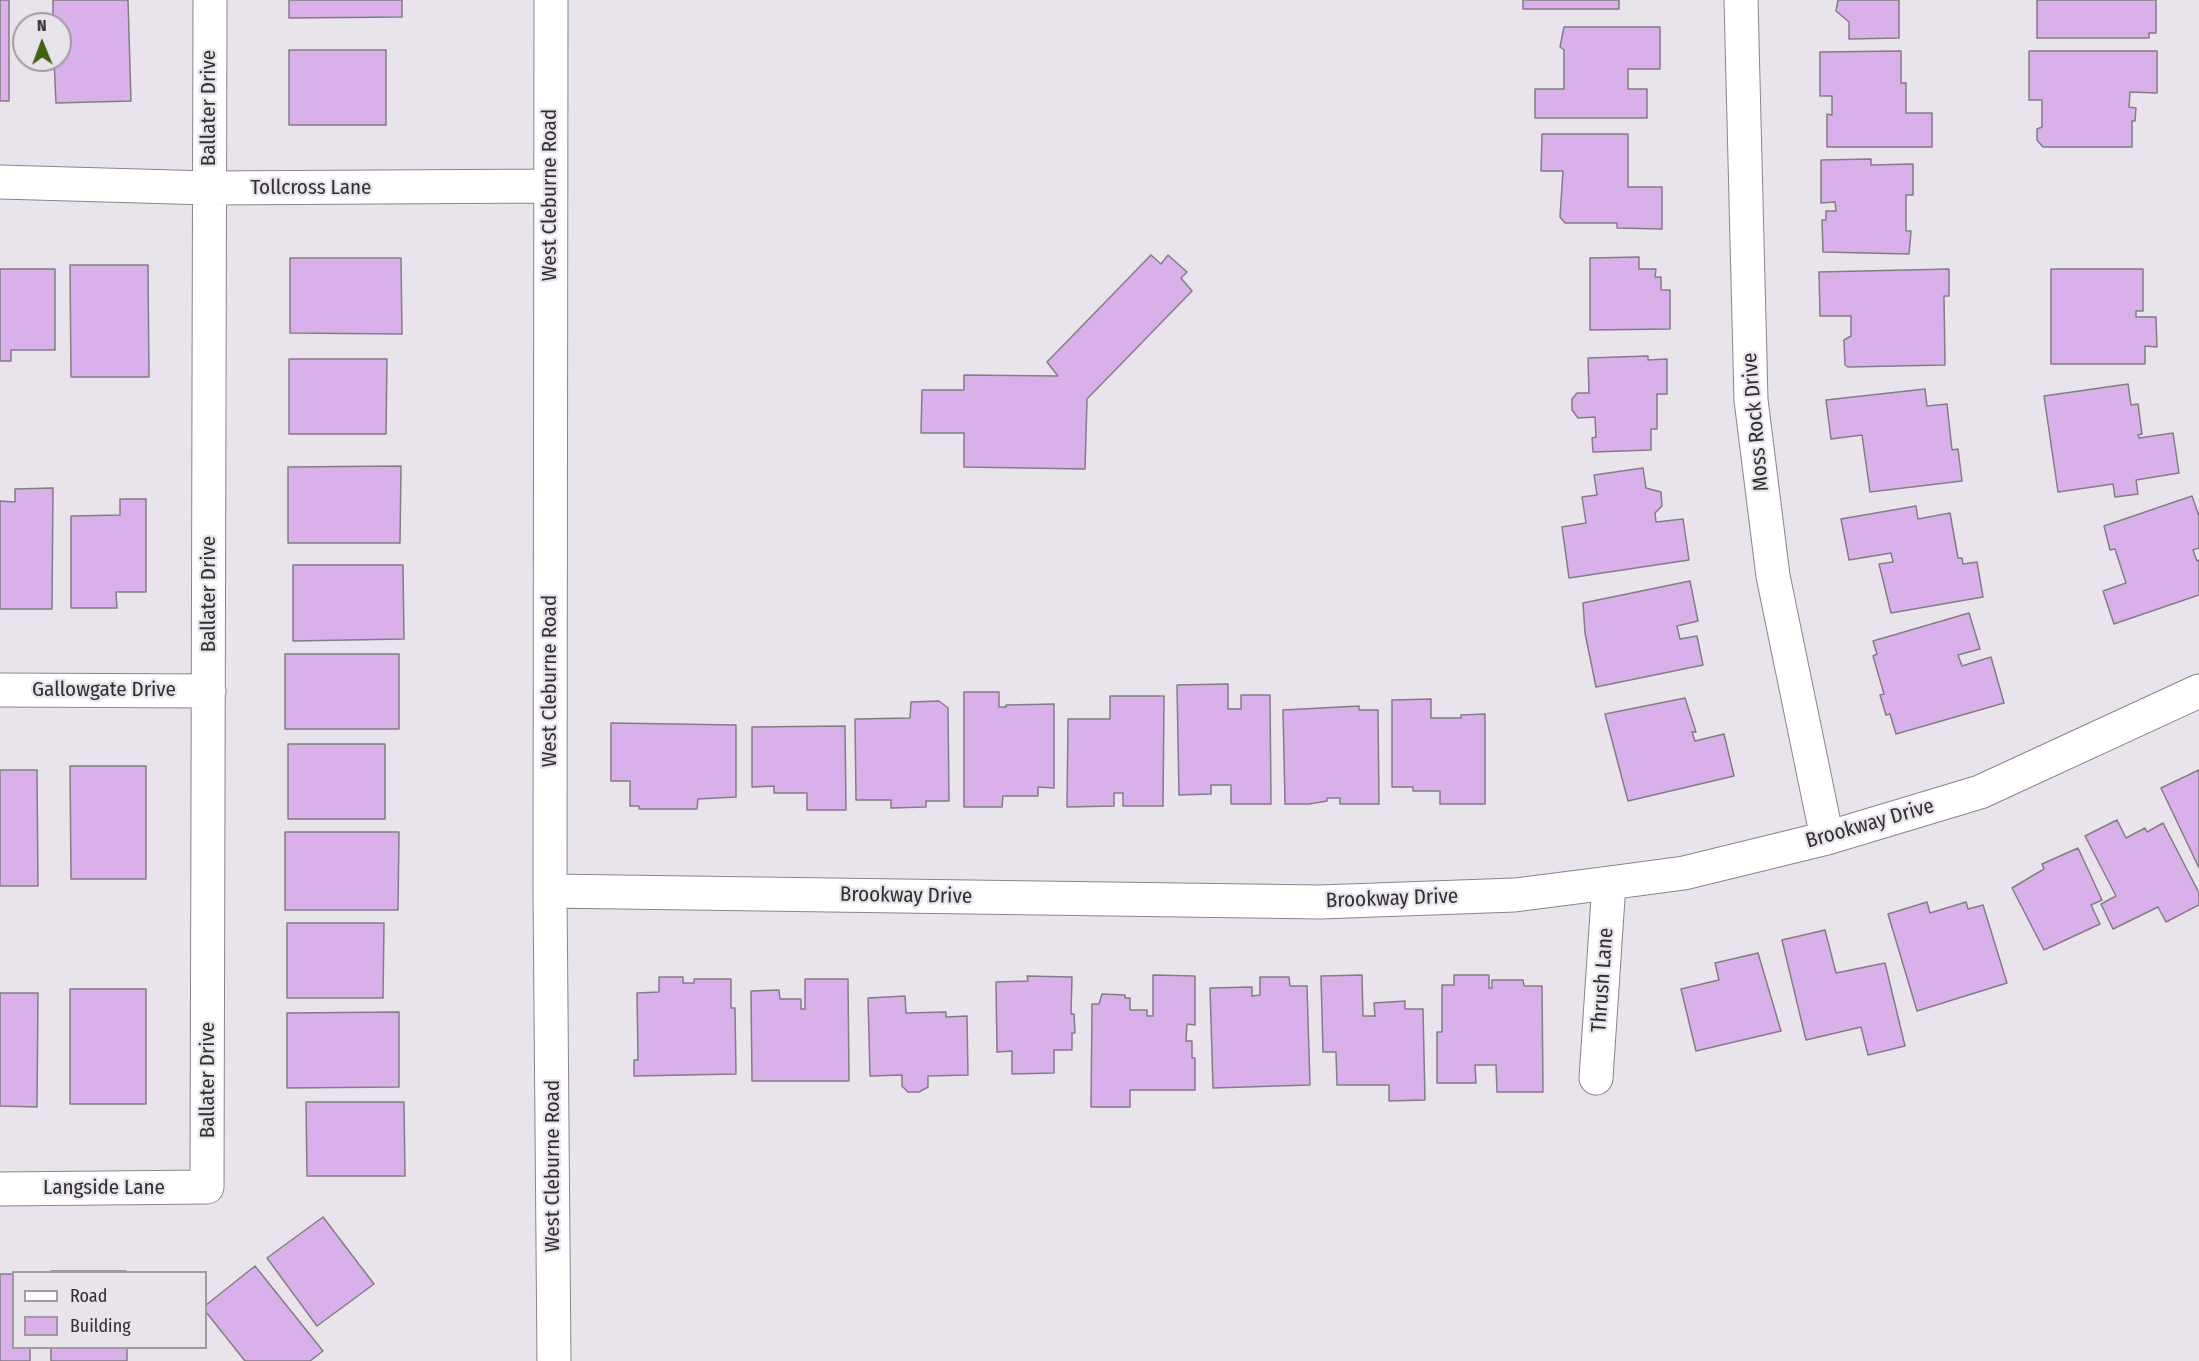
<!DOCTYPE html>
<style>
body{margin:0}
#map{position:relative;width:2199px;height:1361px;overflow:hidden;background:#e9e4eb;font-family:"Fira Sans Condensed",sans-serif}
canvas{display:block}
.legend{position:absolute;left:12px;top:1271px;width:195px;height:78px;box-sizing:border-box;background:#e9e4eb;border:2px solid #9f9ca1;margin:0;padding:8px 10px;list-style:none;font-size:18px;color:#302f31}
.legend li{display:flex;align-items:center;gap:12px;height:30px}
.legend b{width:30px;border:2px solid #9f9ca1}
.north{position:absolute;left:12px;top:12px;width:60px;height:60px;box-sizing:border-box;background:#e9e4eb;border:2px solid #9f9ca1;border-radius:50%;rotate:359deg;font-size:16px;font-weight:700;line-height:24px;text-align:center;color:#302f31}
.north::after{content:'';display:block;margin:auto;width:21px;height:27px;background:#416115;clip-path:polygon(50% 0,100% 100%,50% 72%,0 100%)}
</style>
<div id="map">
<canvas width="2199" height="1361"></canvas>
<ul class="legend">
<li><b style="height:8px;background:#fff"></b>Road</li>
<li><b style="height:16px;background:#d9b0ea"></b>Building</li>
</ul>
<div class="north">N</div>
</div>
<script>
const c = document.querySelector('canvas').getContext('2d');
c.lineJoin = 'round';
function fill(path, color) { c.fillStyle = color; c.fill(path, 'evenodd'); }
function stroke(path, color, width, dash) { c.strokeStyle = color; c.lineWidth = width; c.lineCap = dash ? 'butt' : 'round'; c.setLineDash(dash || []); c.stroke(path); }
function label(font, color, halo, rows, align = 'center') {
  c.font = font + ' "Fira Sans Condensed",sans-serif'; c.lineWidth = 4.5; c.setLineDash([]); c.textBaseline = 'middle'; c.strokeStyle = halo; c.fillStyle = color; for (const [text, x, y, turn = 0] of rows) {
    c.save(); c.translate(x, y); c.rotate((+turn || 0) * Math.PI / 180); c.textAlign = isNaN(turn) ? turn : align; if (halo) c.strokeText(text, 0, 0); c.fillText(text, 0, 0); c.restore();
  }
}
const building = new Path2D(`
 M0,0H9V101H0Z
 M53,0H128L131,101L56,103L54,60H60V24H53Z
 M289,0H402V17L289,18Z
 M1523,0H1619V9H1523Z
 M1838,0H1899V38L1849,39V22L1836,11Z
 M2037,0H2156V33H2149V38H2037Z
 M1564,27H1660V69H1628V89H1647V118H1535V89H1564V50L1560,47Z
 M289,50H386V125H289Z
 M1901,51V83H1906V113H1932V147H1827V114L1832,115V96H1820V52Z
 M2029,51H2157V93L2130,92L2129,107L2136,108L2135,121H2132V147H2043L2037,140V129L2042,127V100H2029Z
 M1542,134H1628V187H1662V229L1617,228V223H1565L1560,217L1563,171H1541Z
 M1871,159V165L1913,164V195H1906V231H1911L1909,254L1823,252L1822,220H1826V211H1836L1835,202L1821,203V160Z
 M1151,255L1161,264L1168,255L1187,272L1181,278L1192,291L1087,399L1085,469L964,467V433H921L922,390H964V375L1058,376L1047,362Z
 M1639,257V269H1656L1655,277H1661V290H1670V329L1590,330V258Z
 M290,258H401L402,334L290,333Z
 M70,265H148L149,377H71Z
 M0,269H55V350H11V361H0Z
 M1949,269V296H1944L1945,365L1848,367L1845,365L1844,340L1851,336V316H1820L1819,272Z
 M2051,269H2143V311H2136V317H2156L2157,347L2145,346V364H2051Z
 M1648,356V360L1667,359V394H1657V429H1651V450L1593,452L1592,438L1596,437L1595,417L1578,418L1572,410V399L1577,393H1589L1588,358Z
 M289,359H387L386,434H289Z
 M2128,384L2131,405L2138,404L2142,434L2138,435L2139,438L2173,433L2179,473L2136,480L2138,494L2115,497L2113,484L2058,492L2044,396Z
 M1925,389L1927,406L1947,404L1952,450L1958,449L1962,481L1870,492L1862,435L1831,439L1826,400Z
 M401,466L400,543H288V467Z
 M1643,468L1646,488L1661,492L1662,506L1655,513L1656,522L1683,519L1689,560L1569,578L1562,527L1586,523L1582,497L1597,495L1594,475Z
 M53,488L52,609H0V501L15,502V489Z
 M2192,496L2199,516V548L2193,550L2197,561L2199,560V595L2114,624L2103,591L2126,583L2115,549L2110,550L2104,526Z
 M120,499H146V592H116L117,608H71V516L120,515Z
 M1916,506L1918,519L1950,513L1958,558H1962L1963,564L1977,562L1983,597L1891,613L1879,564L1893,562L1891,553L1849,560L1841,519Z
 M293,565H403L404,639L293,641Z
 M1690,581L1698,621L1677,626L1680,639L1697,636L1703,665L1596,687L1585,633L1583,603Z
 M1969,613L1980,649L1958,655L1962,666L1991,657L2004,703L1896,734L1890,714L1886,715L1880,695L1884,694L1873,656L1877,654L1873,641Z
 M285,654H399V729H285Z
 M1228,684V709H1241V695H1270L1271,804H1231V785H1211V794L1179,795L1177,685Z
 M964,692H999V707H1006V705L1054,704V788L1038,787V796H1003L1002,807H964Z
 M1110,696H1164L1163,806H1123V793H1114V806L1067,807L1068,719H1110Z
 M1685,698L1696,732H1692L1695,741L1724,734L1734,776L1628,801L1605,714Z
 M1431,699V718H1461V715L1485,714V804H1440V791H1413V787H1392V700Z
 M939,701L948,708L949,801H926V807L891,808V800H856L855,719L910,718L911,702Z
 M1359,706V710H1378L1379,804H1340V798H1327V801L1309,804H1285L1283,710Z
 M611,723L736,725V797L698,799L697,809H639V806H630V781H611Z
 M845,726L846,810H807V793H774V786L752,787V727Z
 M288,744H385V819H288Z
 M70,766H146V879H71Z
 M0,770H37L38,886H0Z
 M2199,770V868L2161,788Z
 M2117,820L2126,838L2145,828L2147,832L2163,823L2199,893V905L2166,922L2158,907L2113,929L2101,904L2116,896L2085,836Z
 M285,832H399L398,910H285Z
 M2078,848L2102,900L2091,905L2100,924L2044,950L2012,888L2044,869L2042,864Z
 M1927,902L1930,913L1966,902L1968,909L1983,905L2007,983L1917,1011L1888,914Z
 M287,923H384L383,998H287Z
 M1825,930L1836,973L1885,963L1905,1046L1868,1055L1861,1027L1806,1040L1782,940Z
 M1758,953L1781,1031L1696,1051L1681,989L1719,980L1715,963Z
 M1153,975L1195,976V1025L1187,1024L1186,1041H1192V1058H1195V1090H1130V1107H1091L1092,1004H1099L1102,994L1125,995V998H1130V1010H1147V1016H1153Z
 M1362,975L1363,1016H1375L1374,1003L1405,1001V1009H1423L1425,1100L1389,1101V1085H1337L1336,1052H1323L1321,976Z
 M1454,975H1489V988H1492V980H1523L1524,986H1542L1543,1092H1497L1496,1065H1475L1476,1083H1437V1032H1442V985H1454Z
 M1027,976L1072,977L1071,1014H1074L1075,1033H1072V1050H1054V1073L1012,1074V1051L997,1052L996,982L1028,981Z
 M659,977H683V983H694V979H731V1008H735L736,1074L634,1076V1060H638L637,993L659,992Z
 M1260,977H1289L1290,986H1307L1310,1085L1213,1088L1210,988L1252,987V996L1260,995Z
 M805,979H848L849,1081H752L751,991L779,990L780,999H801V1009H805Z
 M70,989H146V1104H70Z
 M0,993H38L37,1107L0,1106Z
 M905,996L906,1013L946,1012V1017L967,1016L968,1075L928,1076V1087L919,1092H908L902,1086V1075L870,1076L868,998Z
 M399,1012V1087L287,1088V1013Z
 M306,1102H404L405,1176H307Z
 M323,1217L374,1284L317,1326L267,1258Z
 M255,1266L323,1351L310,1361H245L206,1312V1305Z
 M51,1271H126V1272H51Z
 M0,1274H14V1348H30V1361H0Z
 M51,1348H127V1361H51Z`);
fill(building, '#d9b0ea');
stroke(building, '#827e84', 1.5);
const minor = new Path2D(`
 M551,0L550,891L554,1361
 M1741,0L1751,400L1773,576L1827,838
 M0,182L209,188L550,186
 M0,690L209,691
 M550,891L1320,902L1515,895L1609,883L1684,873L1827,838L1980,792L2199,691
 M1596,1078L1609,883
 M0,1189L207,1187L210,0`);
stroke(minor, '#89858b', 35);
stroke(minor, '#fff', 33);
label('21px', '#302f31', '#e9e4eb', [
 ["Ballater Drive",209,108,-90],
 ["Tollcross Lane",311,188],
 ["West Cleburne Road",550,195,-90],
 ["Moss Rock Drive",1756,422,-95],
 ["Ballater Drive",209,594,-90],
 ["West Cleburne Road",550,681,-90],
 ["Gallowgate Drive",104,690],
 ["Brookway Drive",1870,824,-16],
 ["Brookway Drive",906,896,1],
 ["Brookway Drive",1392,899,-2],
 ["Thrush Lane",1603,980,-86],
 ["Ballater Drive",208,1080,-90],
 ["West Cleburne Road",553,1166,-90],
 ["Langside Lane",104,1188]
]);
</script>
